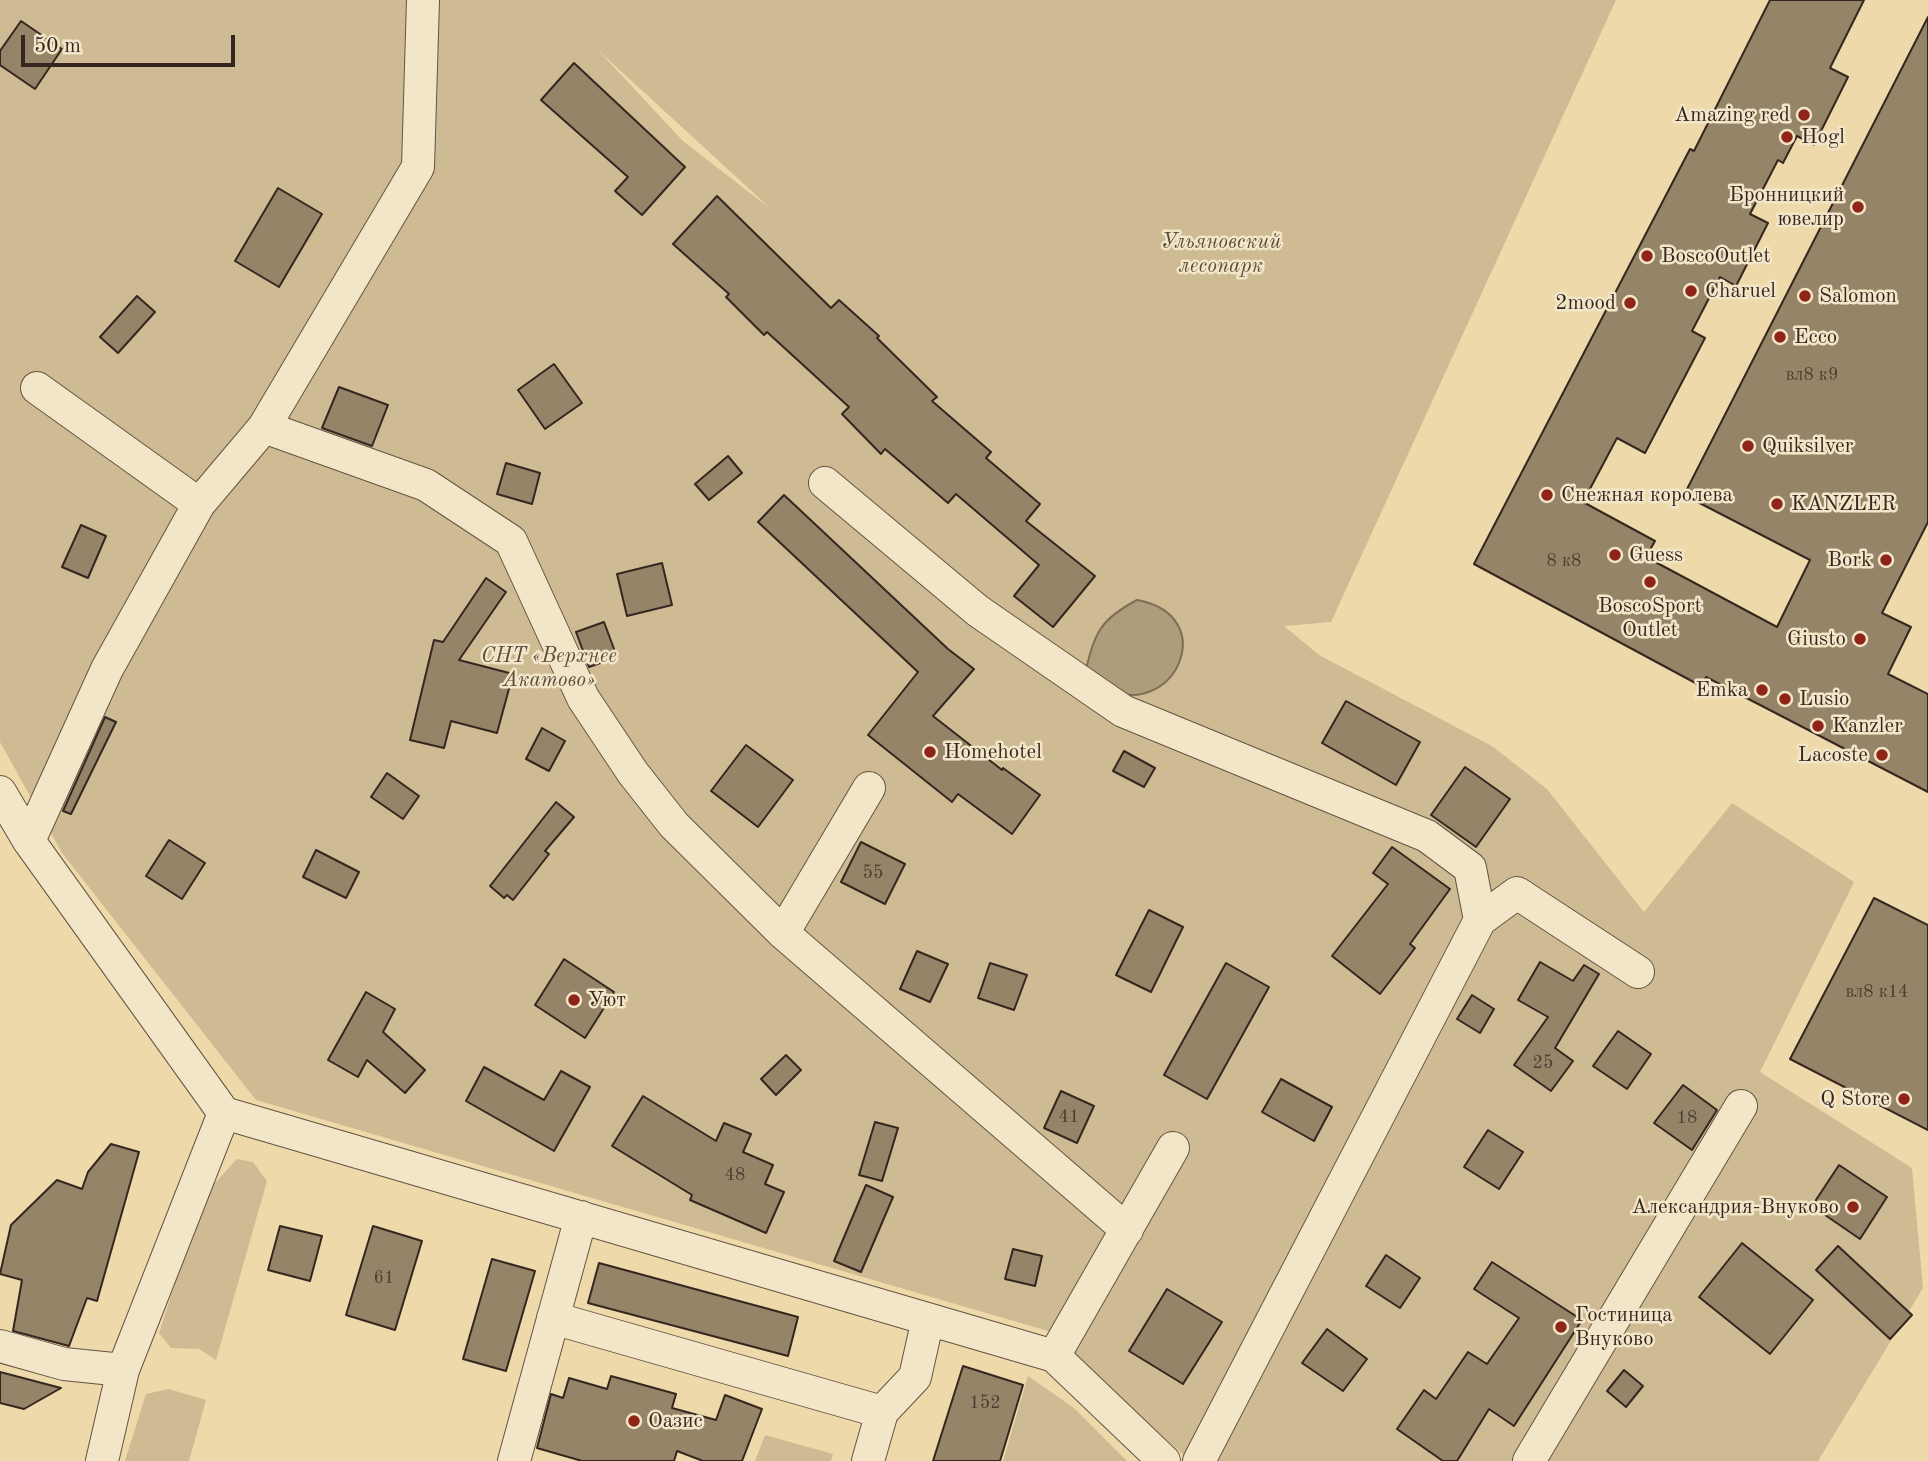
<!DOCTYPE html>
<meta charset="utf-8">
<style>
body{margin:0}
#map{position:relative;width:1928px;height:1461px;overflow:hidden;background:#edd9aa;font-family:"Old Standard TT",serif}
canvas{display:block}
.scale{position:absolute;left:21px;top:35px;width:214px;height:32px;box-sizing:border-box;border:4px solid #352720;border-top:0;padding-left:9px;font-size:21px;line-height:24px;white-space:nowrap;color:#352720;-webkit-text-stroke:5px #f3e6c8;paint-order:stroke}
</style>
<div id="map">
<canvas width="1928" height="1461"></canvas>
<div class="scale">50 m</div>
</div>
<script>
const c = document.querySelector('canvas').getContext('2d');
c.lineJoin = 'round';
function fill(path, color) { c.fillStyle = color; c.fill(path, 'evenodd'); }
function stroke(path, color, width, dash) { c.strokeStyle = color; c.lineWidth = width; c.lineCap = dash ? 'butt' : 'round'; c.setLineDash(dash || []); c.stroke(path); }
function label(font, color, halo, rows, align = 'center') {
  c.font = font + ' "Old Standard TT",serif'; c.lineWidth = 5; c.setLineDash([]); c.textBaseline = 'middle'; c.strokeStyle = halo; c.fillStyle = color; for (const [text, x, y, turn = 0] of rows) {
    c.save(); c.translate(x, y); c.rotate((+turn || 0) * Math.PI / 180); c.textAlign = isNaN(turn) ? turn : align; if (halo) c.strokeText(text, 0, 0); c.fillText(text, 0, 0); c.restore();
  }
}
fill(new Path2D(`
 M0,0H1616L1331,622L1284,626L1319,655L1492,746L1547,789L1644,912L1732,803L1854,882L1760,1072L1912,1168L1923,1288L1818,1461H1190L1048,1331L256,1100L62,853L0,742ZM598,50L771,209L772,210L683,141Z
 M237,1159L253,1162L267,1181L216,1360L199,1349L171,1348L159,1333L203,1196Z
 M1028,1376L1074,1408L1127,1461H1003Z
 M169,1389L206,1400L189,1461H125L146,1394Z
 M765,1435L833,1454L831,1461H755Z`), '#cebb93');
const water = new Path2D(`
 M1137,600C1220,615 1177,716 1111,691C1102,688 1093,677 1086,670C1094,633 1101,619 1137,600Z`);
fill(water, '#ae9c7b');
stroke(water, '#7e6d57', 2);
const building = new Path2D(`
 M1770,0H1864L1830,68L1848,77L1814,145L1797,136L1783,163L1778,160L1750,214L1768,223L1736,286L1720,277L1692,331L1705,338L1645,453L1617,438L1583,502L1655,541L1646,557L1777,627L1810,560L1684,495L1928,17V522L1882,613L1911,627L1888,674L1928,694V792L1706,677L1701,686L1474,564L1690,149L1694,151Z
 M21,21L62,49L35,89L0,65V51Z
 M574,63L685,167L642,215L615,191L628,177L541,100Z
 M278,188L322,214L279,287L235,261Z
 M717,196L831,308L839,300L879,336L877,338L937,397L932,401L991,452L986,458L1040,504L1026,521L1095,576L1053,627L1014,596L1039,565L956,494L948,503L885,449L881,454L842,414L849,407L767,332L764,335L726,297L729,294L673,244Z
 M137,296L155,312L118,353L100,337Z
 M554,364L582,403L545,429L518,390Z
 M339,387L388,405L372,446L322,428Z
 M728,456L742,473L709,500L695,484Z
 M506,463L540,473L532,504L497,494Z
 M784,495L948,649L974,669L933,716L1002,770L1003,768L1040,795L1012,834L958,794L952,802L868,735L918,672L758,522Z
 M81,525L106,536L88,578L62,567Z
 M662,563L672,605L627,616L617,574Z
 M486,578L506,592L459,660L513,674L497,733L451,721L444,748L410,740L434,640L443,642Z
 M604,622L617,657L589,667L576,632Z
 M1346,701L1420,742L1396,785L1322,743Z
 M105,717L116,722L71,814L63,811Z
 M542,728L565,741L549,771L526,759Z
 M746,745L793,780L758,827L711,791Z
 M1124,751L1155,768L1144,787L1113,771Z
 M1465,767L1510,799L1476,847L1431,815Z
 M387,773L419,796L403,819L371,797Z
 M556,802L574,817L545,851L549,854L513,900L507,895L504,898L490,886Z
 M169,840L205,863L182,899L146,876Z
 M861,842L905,864L885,904L841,882Z
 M1392,847L1450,889L1410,944L1415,948L1380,994L1332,956L1388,884L1373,873Z
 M316,850L359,872L346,898L303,877Z
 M1874,898L1928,925V1130L1790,1059Z
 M1149,910L1183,927L1151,992L1116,975Z
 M917,951L948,964L930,1002L900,989Z
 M564,959L614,992L585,1038L535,1005Z
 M1540,962L1573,981L1584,965L1599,974L1555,1048L1573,1061L1551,1091L1514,1065L1548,1017L1518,1000Z
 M990,963L1027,975L1014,1010L978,998Z
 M1226,963L1269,987L1207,1099L1164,1075Z
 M366,992L395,1009L383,1032L425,1070L405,1093L367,1060L358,1077L328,1060Z
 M1472,995L1494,1009L1480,1033L1457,1019Z
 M1618,1031L1651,1054L1627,1089L1593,1066Z
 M786,1055L801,1070L776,1095L761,1079Z
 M484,1067L544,1100L561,1071L590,1087L554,1151L466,1101Z
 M1281,1079L1332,1107L1314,1141L1262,1112Z
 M1683,1085L1717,1110L1692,1150L1654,1123Z
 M1061,1091L1094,1106L1077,1143L1044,1128Z
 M643,1096L716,1141L724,1123L751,1134L743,1152L773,1165L765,1184L784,1192L766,1233L690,1200L692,1195L612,1146Z
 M875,1122L898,1128L882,1181L859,1175Z
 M1488,1130L1523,1152L1499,1189L1464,1167Z
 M111,1144L139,1152L97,1301L87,1298L69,1346L13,1331L22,1280L0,1274L11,1225L57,1180L82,1189L88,1172Z
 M1839,1165L1887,1197L1860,1239L1812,1206Z
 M866,1185L893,1197L861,1272L834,1261Z
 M280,1226L322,1236L310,1281L268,1270Z
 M373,1226L422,1241L395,1330L346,1315Z
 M1742,1243L1813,1300L1770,1354L1699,1297Z
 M1838,1246L1912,1315L1890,1339L1816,1270Z
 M1013,1249L1042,1256L1035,1286L1005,1279Z
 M1386,1255L1420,1278L1400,1308L1366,1286Z
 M492,1259L535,1271L506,1371L463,1359Z
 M1492,1262L1582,1320L1514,1426L1489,1409L1457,1461H1443L1397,1429L1424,1390L1436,1399L1468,1352L1487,1364L1519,1318L1474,1289Z
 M599,1263L798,1317L788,1356L588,1303Z
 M1167,1289L1222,1322L1183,1384L1129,1351Z
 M1327,1329L1367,1359L1343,1391L1302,1363Z
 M963,1366L1023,1385L1000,1461H933Z
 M1624,1370L1643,1386L1626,1407L1607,1391Z
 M0,1372L61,1388L24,1409L0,1403Z
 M611,1376L676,1394L672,1408L716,1420L725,1395L762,1409L742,1461H703L677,1451L674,1461H582L537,1448L551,1394L563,1398L569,1378L607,1389Z`);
fill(building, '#958468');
stroke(building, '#352720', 2);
const minor = new Path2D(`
 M37,388L199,504
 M264,427L426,485L511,541L583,698L633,773L674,825L783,933L1127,1230
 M825,483L978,611L1123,711L1427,836L1470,868L1480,920L1199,1461
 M0,792L29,841L224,1113
 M29,841L107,669L199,504L264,427L418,167L423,0
 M1480,920L1517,893L1638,972
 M783,933L869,788
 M553,1318L882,1412L915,1377L928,1319
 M0,1346L64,1364L123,1370
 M1054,1356L1173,1148
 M102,1461L123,1370L224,1113L1054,1356L1164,1461
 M514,1461L581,1217
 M868,1461L882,1412
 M1529,1461L1741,1106`);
stroke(minor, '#635442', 34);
stroke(minor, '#f3e6c8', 32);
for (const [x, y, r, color] of [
 [1804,115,7,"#8f2418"],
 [1787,137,7,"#8f2418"],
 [1858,207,7,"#8f2418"],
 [1647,256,7,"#8f2418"],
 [1691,291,7,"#8f2418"],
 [1805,296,7,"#8f2418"],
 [1630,303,7,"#8f2418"],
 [1780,337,7,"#8f2418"],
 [1748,446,7,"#8f2418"],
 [1547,495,7,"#8f2418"],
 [1777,504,7,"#8f2418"],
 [1615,555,7,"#8f2418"],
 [1886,560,7,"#8f2418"],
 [1650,582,7,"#8f2418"],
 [1860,639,7,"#8f2418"],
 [1762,690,7,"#8f2418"],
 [1785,699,7,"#8f2418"],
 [1818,726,7,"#8f2418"],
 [930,752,7,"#8f2418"],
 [1882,755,7,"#8f2418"],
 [574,1000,7,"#8f2418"],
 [1904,1099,7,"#8f2418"],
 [1853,1207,7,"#8f2418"],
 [1561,1327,7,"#8f2418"],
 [634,1421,7,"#8f2418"]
]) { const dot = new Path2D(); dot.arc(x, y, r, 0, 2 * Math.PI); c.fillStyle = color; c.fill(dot); stroke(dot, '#f3e6c8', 2.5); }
label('18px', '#4d3e32', null, [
 ["вл8 к9",1812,375],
 ["8 к8",1564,561],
 ["55",873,873],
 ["вл8 к14",1877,992],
 ["25",1543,1063],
 ["41",1069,1117],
 ["18",1687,1118],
 ["48",735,1175],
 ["61",384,1278],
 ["152",985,1403]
]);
label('21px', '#352720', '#f3e6c8', [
 ["Amazing red",1790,115,"right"],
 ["Hogl",1801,137],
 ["Бронницкий",1844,195,"right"],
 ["ювелир",1844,219,"right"],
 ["BoscoOutlet",1661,256],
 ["Charuel",1705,291],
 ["Salomon",1819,296],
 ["2mood",1616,303,"right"],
 ["Ecco",1794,337],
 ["Quiksilver",1762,446],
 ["Снежная королева",1561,495],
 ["KANZLER",1791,504],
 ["Guess",1629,555],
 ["Bork",1872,560,"right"],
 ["BoscoSport",1650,606,"center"],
 ["Outlet",1650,630,"center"],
 ["Giusto",1846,639,"right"],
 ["Emka",1748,690,"right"],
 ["Lusio",1799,699],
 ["Kanzler",1832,726],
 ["Homehotel",944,752],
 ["Lacoste",1868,755,"right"],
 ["Уют",588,1000],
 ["Q Store",1890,1099,"right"],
 ["Александрия-Внуково",1839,1207,"right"],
 ["Гостиница",1575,1315],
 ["Внуково",1575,1339],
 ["Оазис",648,1421]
], 'left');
label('italic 21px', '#5b4c3d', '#f3e6c8', [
 ["Ульяновский",1221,242],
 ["лесопарк",1221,266],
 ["СНТ «Верхнее",549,656],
 ["Акатово»",549,680]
]);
</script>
